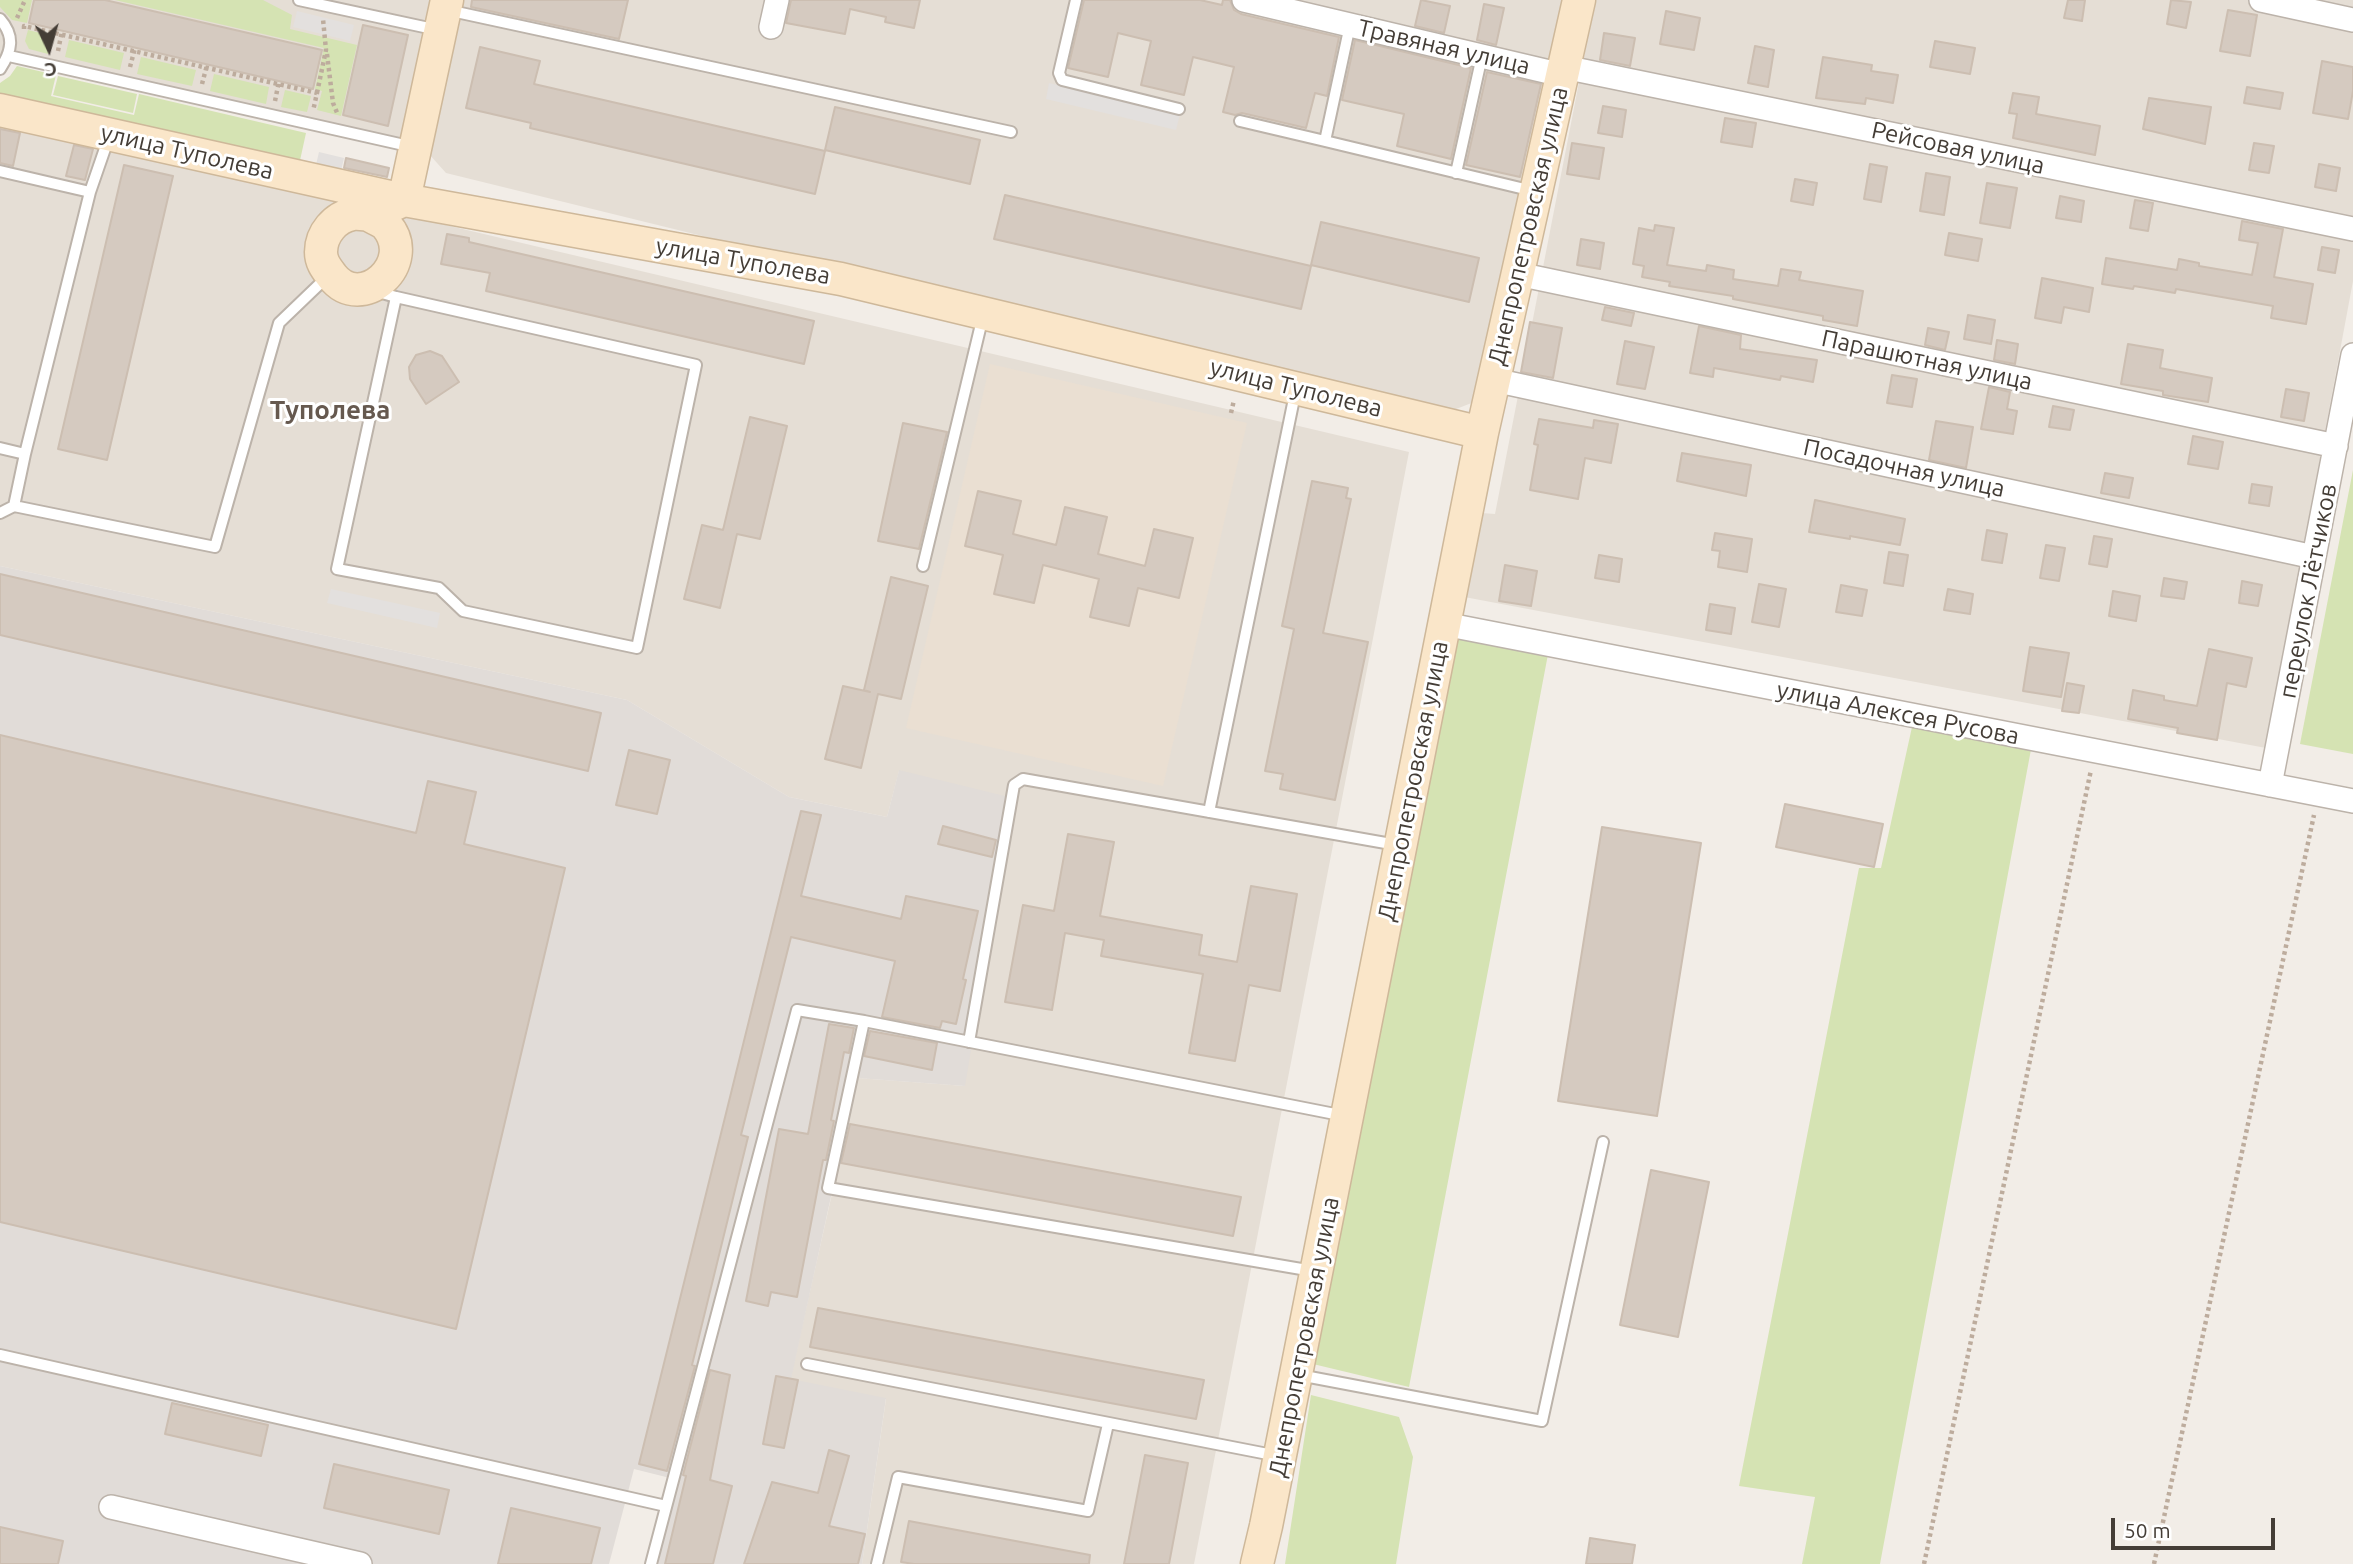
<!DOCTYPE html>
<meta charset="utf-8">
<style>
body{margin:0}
#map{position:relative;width:2353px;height:1564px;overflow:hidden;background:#f2ede7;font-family:Ubuntu,sans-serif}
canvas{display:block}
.north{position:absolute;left:14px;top:14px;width:70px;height:70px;-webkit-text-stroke:5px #fff;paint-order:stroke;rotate:175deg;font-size:19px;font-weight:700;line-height:28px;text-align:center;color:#443d36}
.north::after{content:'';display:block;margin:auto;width:24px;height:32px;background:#443d36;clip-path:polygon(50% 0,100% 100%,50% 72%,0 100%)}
.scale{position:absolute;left:2111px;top:1518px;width:164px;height:32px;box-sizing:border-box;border:4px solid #443d36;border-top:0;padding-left:9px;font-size:21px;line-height:24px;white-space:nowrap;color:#443d36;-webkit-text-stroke:5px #fff;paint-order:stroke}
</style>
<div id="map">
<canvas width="2353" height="1564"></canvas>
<div class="north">С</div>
<div class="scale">50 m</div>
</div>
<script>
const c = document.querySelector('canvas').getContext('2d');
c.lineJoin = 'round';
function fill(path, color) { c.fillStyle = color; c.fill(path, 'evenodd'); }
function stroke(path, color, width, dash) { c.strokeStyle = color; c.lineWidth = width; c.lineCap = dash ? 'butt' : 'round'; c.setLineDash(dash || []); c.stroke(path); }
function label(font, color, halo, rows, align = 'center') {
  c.font = font + ' Ubuntu,sans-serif'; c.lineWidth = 6; c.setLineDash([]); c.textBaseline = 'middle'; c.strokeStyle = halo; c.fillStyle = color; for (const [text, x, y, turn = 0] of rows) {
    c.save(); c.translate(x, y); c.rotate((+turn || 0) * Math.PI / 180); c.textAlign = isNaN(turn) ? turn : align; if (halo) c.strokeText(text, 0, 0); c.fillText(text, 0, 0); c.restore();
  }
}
fill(new Path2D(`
 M0,0H1570L1474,402L1446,413L1386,404L446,173L429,154L6,51L0,56Z
 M1595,0H2353V281L2266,748L1459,596L1482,513L1495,514Z
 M0,120L1409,452L1194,1564H862L886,1399L790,1380L858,1078L965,1086L899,771L887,817L789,797L627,700L0,566Z`), '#e5ded5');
fill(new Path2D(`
 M0,566L627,700L789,797L887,817L899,770L1013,798L965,1086L857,1078L791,1379L886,1398L862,1564H658L678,1480L634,1469L609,1564H0Z`), '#e1dcd8');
fill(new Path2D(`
 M990,364L1247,423L1163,786L906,728Z`), '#eadfd2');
fill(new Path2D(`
 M0,0H32L27,23L12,20L0,7Z
 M115,0H263L292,15L290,29L357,45L341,116L317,110L322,91L315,89L324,48Z
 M28,30L53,36L48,54L29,49L25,41Z
 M69,40L124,53L120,70L65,57Z
 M141,57L196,70L192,86L137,74Z
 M17,66L56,75L51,96L134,115L139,94L306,133L299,165L0,96V83L10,76Z
 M214,74L269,87L266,104L210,91Z
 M58,76L137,94L133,113L53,95Z
 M285,90L311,96L307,112L281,107Z
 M2353,470V754L2300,744Z
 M1457,631L1549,649L1409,1387L1313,1364Z
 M1912,727L2032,744L1880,1564H1802L1815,1497L1739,1486L1859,868H1881Z
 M1311,1395L1399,1417L1413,1457L1396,1564H1285Z`), '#d5e3b3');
fill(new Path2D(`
 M297,11L354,25L350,41L293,27Z
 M1049,83L1180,114L1176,130L1046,99Z
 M319,152L344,158L340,175L315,169Z
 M331,589L440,613L437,628L327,603Z`), '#e3e0de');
const building = new Path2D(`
 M34,0H105L322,50L313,89L29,23Z
 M472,0H628L619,39L471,7Z
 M791,0H920L914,28L885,22L886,17L850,9L845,34L786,23Z
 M1084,0H1200L1222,5L1223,0H1230L1234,10L1241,14L1339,37L1327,96L1315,93L1306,128L1242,113L1235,115L1223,112L1234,67L1193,57L1184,95L1141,85L1151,41L1118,33L1108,77L1068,68Z
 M1421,0L1450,6L1444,33L1415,26Z
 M2068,0H2085L2082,21L2064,18Z
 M2171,0L2191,2L2186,28L2167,24Z
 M1484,4L1504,8L1496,45L1477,40Z
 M2228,10L2257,15L2250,56L2220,51Z
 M1666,11L1700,18L1694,50L1660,44Z
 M363,25L408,35L388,126L343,115Z
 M1604,33L1635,38L1630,66L1600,60Z
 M1355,40L1471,68L1451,159L1397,146L1404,114L1342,100Z
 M1935,41L1975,48L1970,74L1930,67Z
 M1755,46L1774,50L1768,87L1748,83Z
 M480,47L540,61L534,84L825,151L815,194L530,128L531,123L466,108Z
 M1823,57L1872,65L1871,71L1898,75L1893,103L1866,98L1865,104L1816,98Z
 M2322,61L2353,67V91L2348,119L2313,113Z
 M1487,72L1541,84L1520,177L1466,165Z
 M2247,87L2283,93L2280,109L2244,103Z
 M2013,93L2039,97L2036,114L2100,126L2095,155L2013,138L2017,114L2009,113Z
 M2149,98L2211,107L2205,144L2143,129Z
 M1603,106L1626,110L1622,137L1598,133Z
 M835,107L980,140L970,184L825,150Z
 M1725,118L1756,123L1752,147L1721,142Z
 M0,129L20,133L13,166L0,163Z
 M1572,143L1604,148L1599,179L1567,174Z
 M2254,143L2274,146L2269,173L2249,170Z
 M74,145L93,149L85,180L66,176Z
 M346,158L389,168L387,177L344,168Z
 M1870,164L1887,167L1881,202L1864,199Z
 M2319,164L2340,168L2336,191L2315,187Z
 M124,165L173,176L107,460L58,449Z
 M1926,173L1950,177L1944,215L1920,211Z
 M1795,179L1817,183L1813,205L1791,201Z
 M1987,183L2017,188L2010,228L1980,223Z
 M1005,195L1311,266L1301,309L994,239Z
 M2060,196L2084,201L2081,222L2056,218Z
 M2135,200L2153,203L2148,231L2130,228Z
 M2242,221L2283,229L2274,277L2313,284L2306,324L2271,318L2273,306L2176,289L2175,293L2134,286L2133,289L2102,284L2106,258L2177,270L2179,259L2199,263V266L2252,275L2258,243L2239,240Z
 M1321,222L1479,258L1469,302L1311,265Z
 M1655,225L1674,228L1667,265L1706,271L1707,265L1734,270L1733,279L1778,286L1781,269L1801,272L1799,280L1863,291L1857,326L1823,320V316L1733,299V296L1669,286L1670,282L1642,277L1644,266L1633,264L1639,228L1654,231Z
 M1949,233L1982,239L1978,261L1945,255Z
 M447,234L469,238V242L814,321L804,364L486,291L490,273L441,264Z
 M1581,239L1604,243L1600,269L1577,265Z
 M2322,247L2339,250L2335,273L2318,270Z
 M2042,278L2093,288L2089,312L2064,307L2061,323L2035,318Z
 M1605,307L1634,313L1631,326L1602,320Z
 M1968,315L1995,320L1991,344L1964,339Z
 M1530,322L1562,328L1553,378L1521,372Z
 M1699,326L1741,335L1740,349L1817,360L1813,382L1781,376L1780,380L1714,368L1713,377L1690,373Z
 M1928,328L1949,332L1945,350L1925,345Z
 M1997,340L2018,344L2015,364L1994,360Z
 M1625,341L1654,347L1645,389L1617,384Z
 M2128,344L2163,350L2160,368L2212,378L2208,402L2163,395V391L2121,384Z
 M430,351L442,356L459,382L426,404L410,379L409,367L416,355Z
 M1892,375L1917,379L1912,407L1887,403Z
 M1989,387L2010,392L2007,409L2017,411L2013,434L1981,429Z
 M2286,389L2309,393L2304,421L2281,417Z
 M2053,406L2074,410L2070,430L2049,427Z
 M750,417L787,426L760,539L737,534L720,608L684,599L702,525L723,530Z
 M1539,419L1593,428L1594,420L1618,424L1611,463L1585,458L1578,499L1530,490L1538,445L1534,444Z
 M1936,421L1973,427L1966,468L1929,460Z
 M903,423L947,432L919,549L878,541Z
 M2193,436L2223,442L2218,469L2188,464Z
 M1682,453L1751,465L1746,496L1677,481Z
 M2105,473L2133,478L2129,498L2101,493Z
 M1312,481L1348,488L1346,498L1351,499L1323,633L1368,642L1335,800L1280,789L1283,774L1265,771L1294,629L1282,626Z
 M2252,484L2272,487L2269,506L2249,503Z
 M978,491L1021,501L1013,534L1056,545L1065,507L1107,517L1098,554L1145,566L1154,529L1193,538L1179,598L1138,588L1129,626L1090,617L1099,579L1043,565L1034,603L994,594L1003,555L965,546Z
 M1815,500L1905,519L1900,545L1850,536V539L1809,532Z
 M1987,530L2007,534L2002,563L1982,560Z
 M1715,533L1752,539L1747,572L1718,567L1720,551L1712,550Z
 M2094,536L2112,539L2107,567L2089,564Z
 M2046,545L2065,548L2059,581L2040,578Z
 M1889,552L1908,555L1903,586L1884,583Z
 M1599,555L1622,559L1619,582L1595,578Z
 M1505,565L1537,571L1531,606L1499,601Z
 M0,574L601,713L588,771L0,635Z
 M891,577L928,586L901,699L878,694L861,768L825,759L843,686L870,692L864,690Z
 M2164,578L2187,582L2184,599L2161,596Z
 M2242,581L2262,585L2258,606L2239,603Z
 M1759,584L1786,589L1779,627L1752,622Z
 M1841,585L1867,590L1862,616L1836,612Z
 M1948,589L1973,594L1970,614L1944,610Z
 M2113,591L2140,596L2136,621L2109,616Z
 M1710,604L1735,608L1731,634L1706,630Z
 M2030,647L2069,653L2061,697L2023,691Z
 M2209,649L2252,658L2246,687L2227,683L2217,740L2177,733L2178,728L2128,719L2133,690L2164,696V700L2197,706Z
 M2067,683L2084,686L2079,713L2062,711Z
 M0,735L416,833L428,781L476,792L464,844L565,868L456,1329L0,1222Z
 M629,750L670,760L657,814L616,805Z
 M1785,804L1883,824L1874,867L1776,847Z
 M801,811L821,815L801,896L901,919L906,896L978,911L963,979L966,980L956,1024L942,1021L940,1028L882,1017L895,961L791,937L741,1135L748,1137L692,1365L695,1366L667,1471L639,1464Z
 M943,826L996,840L992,857L938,844Z
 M1602,827L1701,843L1657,1116L1558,1101Z
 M1068,834L1114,842L1100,916L1202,935L1199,955L1237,962L1251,886L1297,894L1280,991L1249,985L1235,1061L1189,1053L1203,974L1101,956L1104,940L1065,933L1052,1010L1005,1002L1023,905L1054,911Z
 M829,1024L854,1028L849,1053L844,1052L831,1120L834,1121L826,1160H823L797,1297L771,1292L768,1306L746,1301L779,1129L808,1134Z
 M870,1031L937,1043L932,1070L864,1056Z
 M850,1124L1241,1197L1233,1236L841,1163Z
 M1651,1170L1709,1182L1678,1337L1620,1325Z
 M818,1308L1204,1380L1196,1419L810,1347Z
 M710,1370L730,1375L710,1480L732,1486L713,1564H665L686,1476L683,1475Z
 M776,1376L798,1380L784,1448L763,1444Z
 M172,1403L268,1425L261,1456L165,1434Z
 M829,1450L849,1456L829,1526L865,1534L858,1564H744L772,1482L818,1493Z
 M1145,1455L1188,1463L1169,1564H1124Z
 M334,1464L449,1490L439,1534L324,1508Z
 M511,1508L600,1528L591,1564H498Z
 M909,1521L1090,1555L1089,1564H914L901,1562Z
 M0,1527L63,1541L58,1564H0Z
 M1590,1538L1635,1545L1632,1564H1586Z`);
fill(building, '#d5cac0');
stroke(building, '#ccbeb1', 2);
const lane = new Path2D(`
 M299,0L438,30
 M1076,0L1059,73L1062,80L1179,109
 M447,10L1011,132
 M0,19C15,36 12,51 0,69
 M1350,25L1325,141L1533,191
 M9,56L413,147
 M1240,121L1325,141
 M0,171L90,192
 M1456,173L1482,56
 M375,291L396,297L337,569L439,588L463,611L637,648L696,365L396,297
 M0,448L25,454L90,192L109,137
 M14,506L25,454
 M0,513L14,506L215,547L279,323L328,276
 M923,566L983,316
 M1209,812L1296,389
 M969,1042L1014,785L1023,779L1397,845
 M1313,1271L828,1188L864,1021L1345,1116
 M0,1355L666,1506
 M807,1364L1278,1456
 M1299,1375L1542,1421L1603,1142
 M651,1564L797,1010L864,1021
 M877,1564L898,1477L1088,1511L1108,1424`);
const street = new Path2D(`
 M1244,0L1562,75
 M2261,0L2353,20
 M771,27L777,0
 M1564,67L2353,229
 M1518,274L2336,446
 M1494,380L2314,557
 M1444,624L2353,801
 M2270,785L2353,355
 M111,1507L360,1564`);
const secondary = new Path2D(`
 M0,110L404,200L841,279L1482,433
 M404,200L447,0
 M367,214C373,218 382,221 386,225C419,263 361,314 332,276C326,268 321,262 321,252C321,234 335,217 353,214C358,213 364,215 369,214C381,211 393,205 404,200
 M1257,1564L1266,1526L1482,433L1579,0`);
stroke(lane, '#bcb3aa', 14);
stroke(street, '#bcb3aa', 26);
stroke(secondary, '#ceb89a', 35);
stroke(new Path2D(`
 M17,18L25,0
 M24,29V26L317,93L313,111
 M58,51L62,31
 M327,54L333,103L338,115
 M130,67L135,48
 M202,84L207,65
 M317,93L326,50L323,19
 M275,101L279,81
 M1231,413L1234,400
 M1924,1564L2091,770
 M2154,1564L2314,815`), '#bdac9d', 4.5, [3.5, 3.5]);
stroke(lane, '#fff', 10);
stroke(street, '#fff', 23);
stroke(secondary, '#fae6c9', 32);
label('24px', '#443d36', '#fff', [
 ["Травяная улица",1444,47,13],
 ["Рейсовая улица",1958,148,12],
 ["улица Туполева",187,152,13],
 ["Днепропетровская улица",1528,226,-77],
 ["улица Туполева",743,261,10],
 ["Парашютная улица",1927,360,12],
 ["улица Туполева",1296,388,14],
 ["Посадочная улица",1904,468,12],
 ["переулок Лётчиков",2308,591,-79],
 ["улица Алексея Русова",1898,713,11],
 ["Днепропетровская улица",1413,781,-79],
 ["Днепропетровская улица",1304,1337,-79]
]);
label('bold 26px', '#66594f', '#fff', [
 ["Туполева",330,410]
]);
</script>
